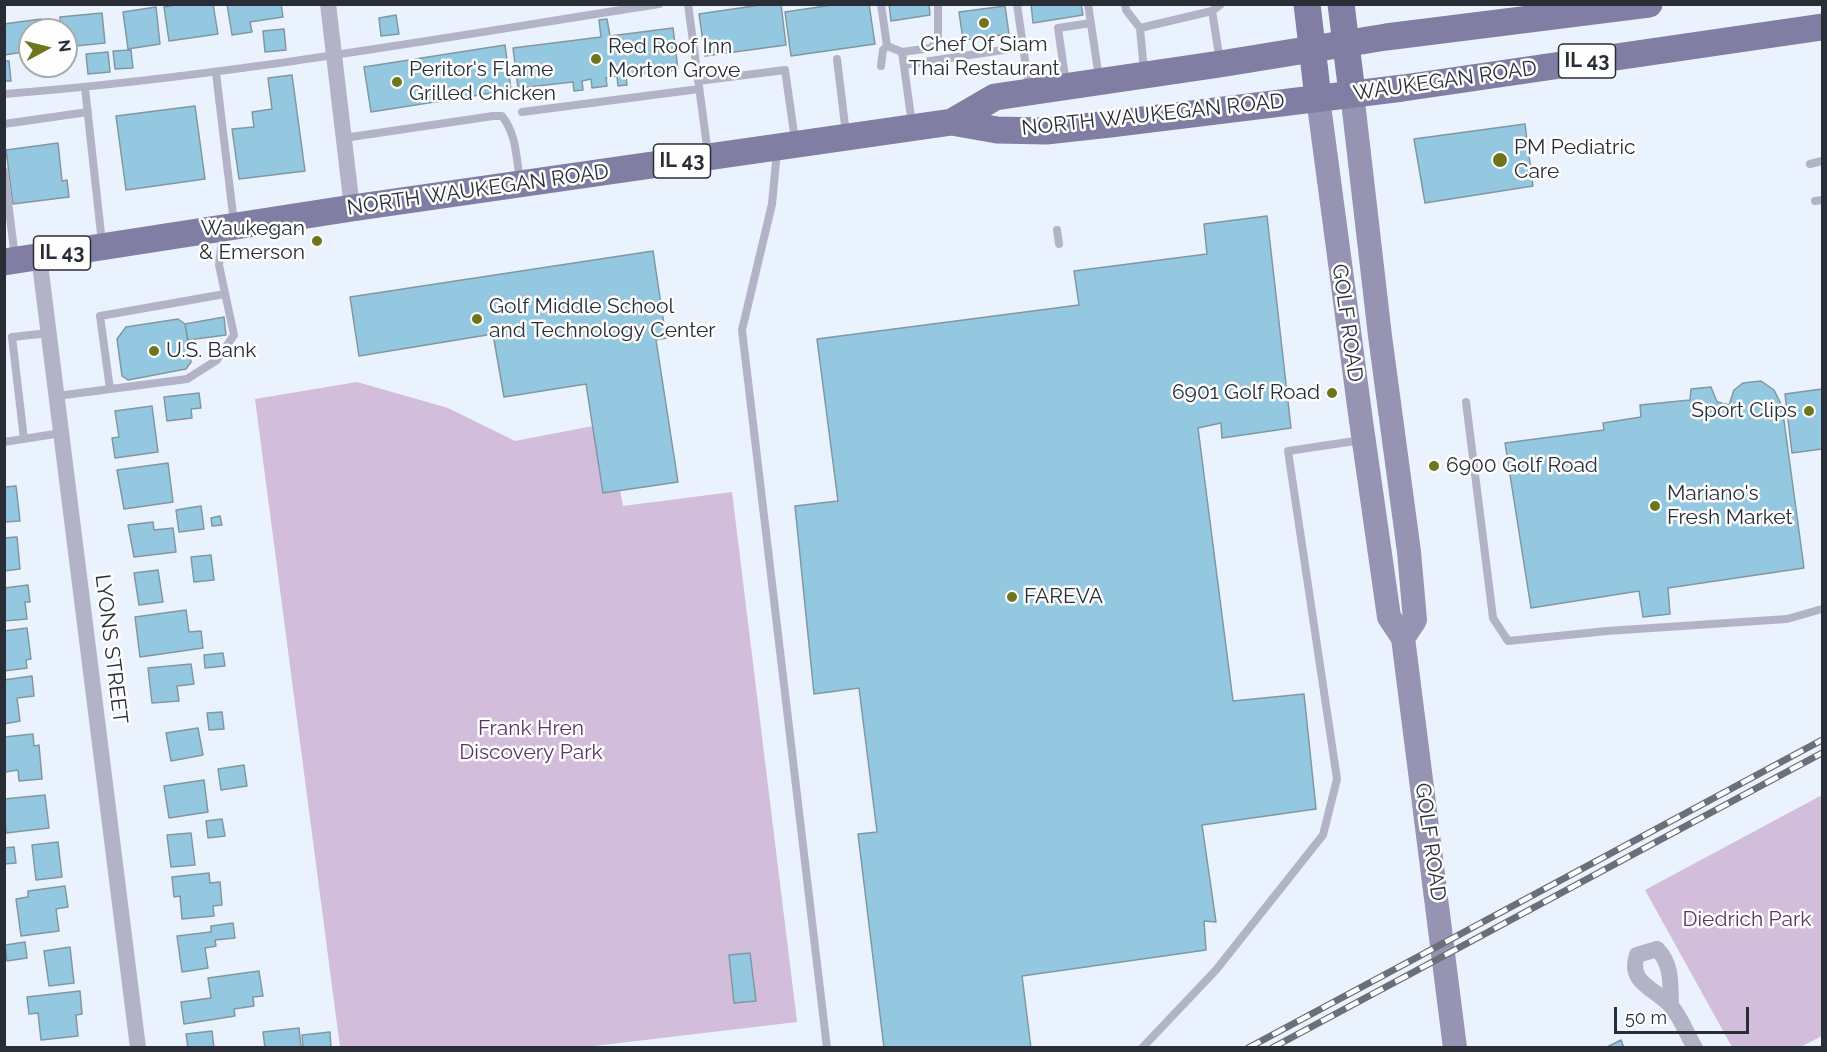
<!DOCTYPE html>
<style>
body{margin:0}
#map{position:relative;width:1827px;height:1052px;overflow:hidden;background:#eaf2fd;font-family:Raleway,sans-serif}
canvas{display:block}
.frame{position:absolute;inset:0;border:6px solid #292d35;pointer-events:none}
.north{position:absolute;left:18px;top:18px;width:60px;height:60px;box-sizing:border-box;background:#fefefe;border:2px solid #a9aaae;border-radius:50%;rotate:83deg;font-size:16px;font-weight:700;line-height:24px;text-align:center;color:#292d35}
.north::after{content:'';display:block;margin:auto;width:21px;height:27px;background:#6d751d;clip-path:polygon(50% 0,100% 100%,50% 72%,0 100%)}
.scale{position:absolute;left:1614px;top:1007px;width:135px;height:27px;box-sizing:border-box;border:3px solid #292d35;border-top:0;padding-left:8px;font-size:18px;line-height:21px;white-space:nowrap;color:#292d35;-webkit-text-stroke:4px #fefefe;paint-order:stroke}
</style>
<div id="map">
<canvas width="1827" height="1052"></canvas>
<div class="frame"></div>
<div class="north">N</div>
<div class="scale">50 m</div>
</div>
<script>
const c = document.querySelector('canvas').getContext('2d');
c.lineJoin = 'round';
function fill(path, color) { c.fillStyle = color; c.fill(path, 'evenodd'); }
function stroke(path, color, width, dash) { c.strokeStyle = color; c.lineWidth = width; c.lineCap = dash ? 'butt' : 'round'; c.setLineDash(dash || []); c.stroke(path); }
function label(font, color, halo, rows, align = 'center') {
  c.font = font + ' Raleway,sans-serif'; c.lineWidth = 5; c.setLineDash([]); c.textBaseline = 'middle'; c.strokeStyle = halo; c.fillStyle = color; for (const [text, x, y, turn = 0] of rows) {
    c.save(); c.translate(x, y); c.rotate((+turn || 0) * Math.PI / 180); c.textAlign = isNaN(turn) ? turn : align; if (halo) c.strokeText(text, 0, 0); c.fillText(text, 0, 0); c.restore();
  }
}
fill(new Path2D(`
 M357,382L448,408L515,441L593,426L620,490L623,506L732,492L797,1022L577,1048L340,1047L255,399Z
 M1822,795V1036L1800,1047H1732L1645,890Z`), '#d2bddb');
const building = new Path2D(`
 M213,4L218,34L169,41L164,7L181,4Z
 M227,4H281L283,17L250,22L252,32L232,35Z
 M767,4H781L786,45L705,56L699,14Z
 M839,4H869L875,44L791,56L785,12Z
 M889,4H929L930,15L891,21Z
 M1031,4H1081L1083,15L1033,23Z
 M1005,6L1009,34L963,40L959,12Z
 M156,7L160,44L128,49L123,12Z
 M102,13L105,43L66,47V30H61L60,17Z
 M396,15L399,34L381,36L379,18Z
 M41,19L42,30H30V51L4,55V24Z
 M607,19L610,36L673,28L678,70L626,76L627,85L618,86L617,76L606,78L607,86L592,88L591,79L582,81L583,90L574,91L573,82L518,88L513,48L601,37L599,20Z
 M284,29L286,50L265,52L263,31Z
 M505,45L511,90L371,112L364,67Z
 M131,50L133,68L115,69L113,51Z
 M108,52L110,72L88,74L86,54Z
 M4,61H9L11,81H4Z
 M292,75L305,171L239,179L232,129L254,127L252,112L272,109L268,78Z
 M195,106L205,179L126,190L116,116Z
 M1525,124L1533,186L1425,203L1414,139Z
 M58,143L62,181L67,180L69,197L13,204L6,150Z
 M1267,216L1291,428L1222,438L1221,423L1198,428L1233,701L1304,694L1316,809L1202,825L1216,922L1204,921L1206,950L1022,976L1031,1048H884L858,834L877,832L859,688L814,694L795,506L838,501L817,339L1079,305L1074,271L1207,254L1204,224Z
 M653,251L666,338L656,340L678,482L603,493L586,384L504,397L493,334L359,356L350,297Z
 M224,317L226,335L188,340L185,324Z
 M178,319L185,324L191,362L186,369L128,380L122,376L117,339L126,327Z
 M1761,381L1774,390L1782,406L1804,568L1668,588L1670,614L1643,617L1639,591L1531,608L1505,443L1604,430L1603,423L1641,417L1640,405L1690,400L1691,389L1711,387L1717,402L1729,405L1734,390L1743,383Z
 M1822,389V449L1792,453L1785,394Z
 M199,393L201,408L191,409L192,418L167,421L164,397Z
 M152,406L158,452L115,458L112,438L119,437L115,411Z
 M168,463L173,502L124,509L117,470Z
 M16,486L20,521L4,522V487Z
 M201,506L204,529L179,532L176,510Z
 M220,516L222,525L212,526L211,518Z
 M153,522L154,530L173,528L176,552L134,557L128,525Z
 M17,537L20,569L4,571V538Z
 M211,555L214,580L194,582L191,557Z
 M158,570L163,602L139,605L134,573Z
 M28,585L30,602H25L27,619L4,621V588Z
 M186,610L189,632L201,631L203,648L140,657L135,617Z
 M27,628L31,659L26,660L27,668L4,671V631Z
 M223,653L225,666L205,668L204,655Z
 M191,664L194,684L177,686L179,701L152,703L148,668Z
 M32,676L34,696L17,698L20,721L4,724V680Z
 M222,712L224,729L209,730L207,713Z
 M198,728L203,755L171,761L166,733Z
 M33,734L34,746L39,745L42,779L19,781L18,770L5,772L4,737Z
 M244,765L247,786L221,790L218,769Z
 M204,780L208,812L169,818L164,786Z
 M45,795L49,828L6,833L4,799Z
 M222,819L225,836L208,838L206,821Z
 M191,833L195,865L171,867L167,835Z
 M58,842L62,877L36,880L32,845Z
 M14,847L16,863L4,864V848Z
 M209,873L210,883L220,882L222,905L213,906L214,916L182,919L180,896L174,897L172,877Z
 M65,886L68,907L56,909L59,931L21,936L16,899L28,897V891Z
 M233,923L235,938L215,940L216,946L205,948L208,968L182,972L177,936L211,932V926Z
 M25,942L27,958L7,961L5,945Z
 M70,947L74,983L49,986L44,951Z
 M750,953L756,1001L734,1003L729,955Z
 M259,971L263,996L253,997L254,1006L234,1009L235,1016L184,1024L181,1002L211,998L208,978Z
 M80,991L82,1014L76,1015L78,1036L41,1040L38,1013L29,1014L27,997Z
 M299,1028L301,1048H265L263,1032Z
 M212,1031L214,1048H188L186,1034Z
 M330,1032L331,1048H303L302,1035Z
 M1621,1040L1624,1048H1605Z`);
fill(building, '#94c8e1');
stroke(building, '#8197a2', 1.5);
stroke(new Path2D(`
 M688,4L708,154
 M881,4L887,46L883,50L881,66
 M1017,4L1029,88
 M1088,4L1099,78
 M1125,4L1126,10L1140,28L1144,71
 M1212,11L1220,61
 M1140,28L1212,11L1221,4
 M887,46L902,52L931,48L938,39V4
 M902,52L912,124
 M837,59L846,134
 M904,65L1023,47
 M216,73L234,223
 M698,81L785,70L795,140
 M1066,84L1058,28L1091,23
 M85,88L102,243
 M4,94C224,77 441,38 659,4
 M522,112L699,89
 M4,124L88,112
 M344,138L493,116H502C517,135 516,158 520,180
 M777,151L772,204L742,330L827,1048
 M1810,164L1822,161
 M4,171L15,257
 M1815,201L1822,200
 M1057,230L1059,244
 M110,389L100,316L225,294
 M57,396L187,379L217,360L234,335L219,265L223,232
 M1466,402L1493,618L1508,641L1607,631L1787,619L1822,609
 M24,439L12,337L49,333
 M4,442L61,433
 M1142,1048L1216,970L1323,835L1337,779L1288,451L1362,440`), '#b3b3c7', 8);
stroke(new Path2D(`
 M328,4L352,208
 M39,256L138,1048
 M1671,1006C1670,985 1673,965 1657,949L1637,955C1627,984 1657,989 1671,1006C1681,1017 1687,1035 1695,1048`), '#b3b3c7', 16);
stroke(new Path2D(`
 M1352,93L1380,336L1409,552L1415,620L1403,638
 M1318,98L1361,421L1389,617L1403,638L1455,1048`), '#9694b2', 24);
stroke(new Path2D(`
 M1307,4L1318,98
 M1341,4L1352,93
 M952,122L995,97L1220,64L1386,37L1649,4
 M4,262L352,208L952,122L997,130L1046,131L1110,124L1403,88L1822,27`), '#807ea3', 27);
const rail = new Path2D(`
 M1248,1048L1822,740
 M1272,1048L1822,753`);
stroke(rail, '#6a6f78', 7);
stroke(rail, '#fefefe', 4.5, [14]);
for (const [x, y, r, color] of [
 [984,23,6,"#6d751d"],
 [596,59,6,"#6d751d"],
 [397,82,6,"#6d751d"],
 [1500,160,8,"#6d751d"],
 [317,241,6,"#6d751d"],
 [477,319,6,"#6d751d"],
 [154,351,6,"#6d751d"],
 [1332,393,6,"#6d751d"],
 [1809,411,6,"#6d751d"],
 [1434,466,6,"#6d751d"],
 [1655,506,6,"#6d751d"],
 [1012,597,6,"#6d751d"]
]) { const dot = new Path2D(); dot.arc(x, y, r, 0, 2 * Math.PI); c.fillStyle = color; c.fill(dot); stroke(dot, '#fefefe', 2); }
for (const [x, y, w] of [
 [1587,61,57],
 [682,161,57],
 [62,253,57]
]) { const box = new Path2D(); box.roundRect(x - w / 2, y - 17, w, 34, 4.5); c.fillStyle = '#fefefe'; c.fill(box); stroke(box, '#292d35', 1.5); }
label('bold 20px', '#292d35', null, [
 ["IL 43",1587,61],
 ["IL 43",682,161],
 ["IL 43",62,253]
]);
label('21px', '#292d35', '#fefefe', [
 ["Chef Of Siam",984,45,"center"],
 ["Thai Restaurant",984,69,"center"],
 ["Red Roof Inn",608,47],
 ["Morton Grove",608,71],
 ["Peritor's Flame",409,70],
 ["Grilled Chicken",409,94],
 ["PM Pediatric",1514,148],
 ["Care",1514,172],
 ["Waukegan",305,229,"right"],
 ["& Emerson",305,253,"right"],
 ["Golf Middle School",489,307],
 ["and Technology Center",489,331],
 ["U.S. Bank",166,351],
 ["6901 Golf Road",1320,393,"right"],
 ["Sport Clips",1797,411,"right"],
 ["6900 Golf Road",1446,466],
 ["Mariano's",1667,494],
 ["Fresh Market",1667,518],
 ["FAREVA",1024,597]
], 'left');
label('21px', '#292d35', '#fefefe', [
 ["WAUKEGAN ROAD",1445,81,-8],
 ["NORTH WAUKEGAN ROAD",1153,115,-6],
 ["NORTH WAUKEGAN ROAD",478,190,-8],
 ["GOLF ROAD",1347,323,82],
 ["LYONS STREET",111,649,83],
 ["GOLF ROAD",1430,842,82]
]);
label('21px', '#5a3468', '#fefefe', [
 ["Frank Hren",531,729],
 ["Discovery Park",531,753],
 ["Diedrich Park",1747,920]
]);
</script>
